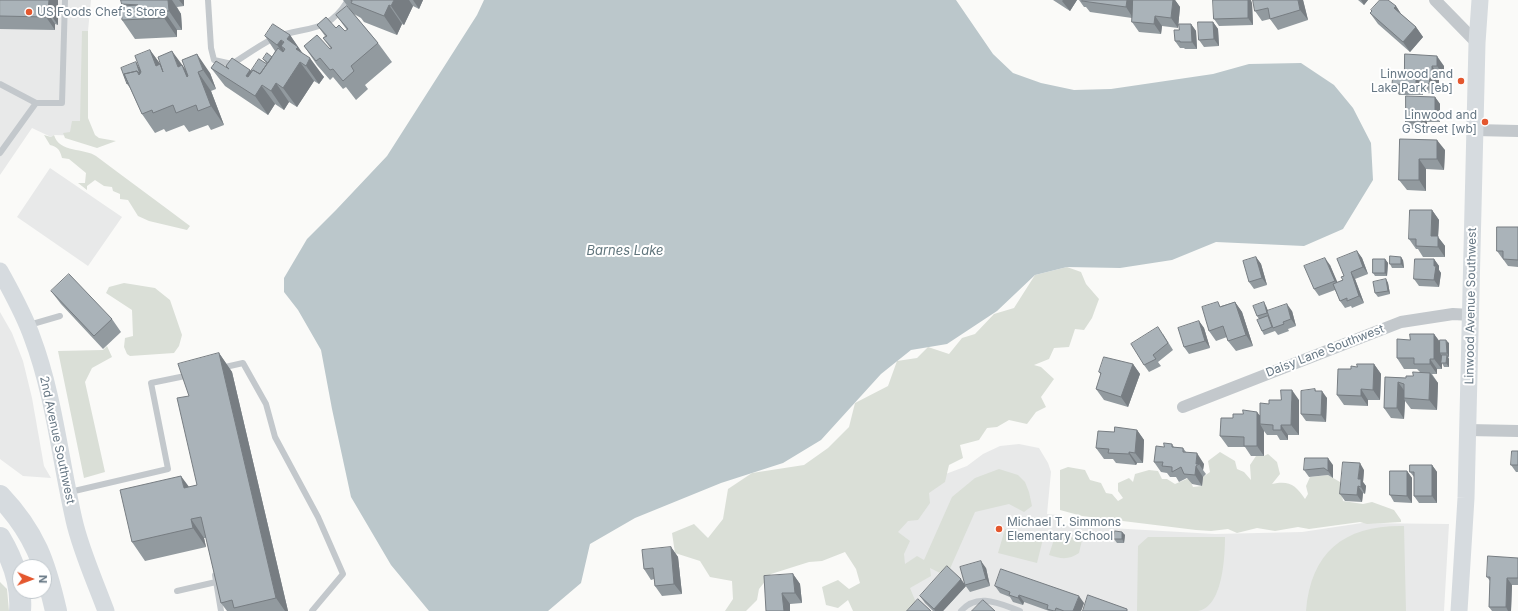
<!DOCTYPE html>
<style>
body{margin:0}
#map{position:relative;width:1518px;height:611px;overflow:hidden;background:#fafaf8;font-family:Inter,sans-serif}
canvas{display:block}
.north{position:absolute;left:12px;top:559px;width:40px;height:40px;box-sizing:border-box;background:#fff;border:1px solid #c1c8cd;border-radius:50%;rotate:91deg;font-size:11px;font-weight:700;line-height:16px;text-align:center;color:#657683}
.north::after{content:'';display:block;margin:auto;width:14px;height:18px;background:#e4572e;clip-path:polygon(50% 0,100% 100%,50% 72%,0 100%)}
</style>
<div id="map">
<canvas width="1518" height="611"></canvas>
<div class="north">N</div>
</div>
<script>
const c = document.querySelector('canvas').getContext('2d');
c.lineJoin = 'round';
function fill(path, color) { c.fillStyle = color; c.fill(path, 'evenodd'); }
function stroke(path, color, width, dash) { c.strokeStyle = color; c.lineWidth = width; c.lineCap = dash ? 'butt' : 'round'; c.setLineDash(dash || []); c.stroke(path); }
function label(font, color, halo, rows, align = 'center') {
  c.font = font + ' Inter,sans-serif'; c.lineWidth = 4; c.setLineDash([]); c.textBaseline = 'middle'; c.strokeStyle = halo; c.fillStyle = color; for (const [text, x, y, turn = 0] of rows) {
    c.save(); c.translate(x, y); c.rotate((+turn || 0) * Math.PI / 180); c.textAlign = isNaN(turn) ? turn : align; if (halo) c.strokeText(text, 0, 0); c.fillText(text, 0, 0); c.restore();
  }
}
fill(new Path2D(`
 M0,0H91L88,31V136L54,135L51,137L32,128L0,175Z
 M50,168L122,217L88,266L17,217Z
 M0,312L12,333L23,361L32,398L44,466L51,478L23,476L0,459Z
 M1019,444L1039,448L1048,463L1051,472L1047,514L1058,515V525L1215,534L1302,532L1362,523L1449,524L1444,611H869L870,533L919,484L967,466L983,454L1000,446Z`), '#e8e9e9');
fill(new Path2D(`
 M82,31H88V118L95,135L99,138L116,141L97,148L65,138L63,133L70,132L72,121H80Z
 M44,135L51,137L54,135C59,153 85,148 96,156C127,179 159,203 190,226L187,230L149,221L138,216L128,200L120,199V194L113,191L112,187L104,186L95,180L87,186V190L78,183H85L86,173L69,159L62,158C60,150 58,147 50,145Z
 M1067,267L1081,272L1086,284L1099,299L1092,318L1084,330L1075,329L1069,347L1054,348L1049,359L1034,365L1041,367L1054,379L1041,397L1046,407L1036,412L1027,424L1009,420L997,427L987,428L979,440L960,445L963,458L949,465L945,482L929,493L930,503L918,520L908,521L898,532L910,541L904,554L905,564L917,556L924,560L952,497L975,478L999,469L1018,475L1025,482L1029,492L1032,506L1024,512L1009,504L975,512L949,571L942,574L930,568L931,576L910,588L917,605L912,611H853L848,600L838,608L826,605L822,587L838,580L849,589L860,583L856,569L845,552L822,561L809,562L771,574L759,589L757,600L746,611H725L733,599L732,581L710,577L700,561L675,553L672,533L694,524L708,538L723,519L728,489L752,473L804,465L828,448L849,427L855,403L888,386L897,361L917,358L928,347L949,354L962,338L975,334L994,314L1014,308L1035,275Z
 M124,283L155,288L170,300L182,335L179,346L174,353L130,356L127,354L124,347L125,338L133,336L132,310L106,293L109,287Z
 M107,346L112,357L92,368L85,382L105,472L84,478L58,351L103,350Z
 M1220,452L1235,461L1237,469L1244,472L1251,480L1250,465L1256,456H1264L1268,454L1277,462L1280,474L1272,484C1289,480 1296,485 1305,499L1308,494L1306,486L1310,477L1328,475L1340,482L1343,501L1363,504L1372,502L1394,510L1401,520V522L1367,524L1360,522L1309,529L1298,527L1275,531L1257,528L1237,533L1228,529L1211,531L1196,530L1082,516L1060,510V470L1068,467L1085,470L1090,480L1101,483L1106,493L1112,494L1118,501L1123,498L1118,491V483L1129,478L1133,482L1135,474L1149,470L1158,471L1162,479H1167L1175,484L1189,478L1193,487L1202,486L1203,477L1210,472L1208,461Z
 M1404,526L1406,611H1306C1311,551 1345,525 1404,526Z
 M1005,529L1043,539L1037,563L998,553Z
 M1056,533L1082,540L1079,553C1069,560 1061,559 1049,555Z
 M1148,537H1225C1225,556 1223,607 1198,611C1180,611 1156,611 1137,611L1138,546Z
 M0,582L7,589L9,611H0Z`), '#dadfd7');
fill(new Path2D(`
 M484,0H956L993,54L1013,73L1041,83L1074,90L1111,89L1213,74L1249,64L1301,63L1334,85L1353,108L1371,143L1373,180L1343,229L1304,246L1216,242L1172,260L1120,268L1067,267L1035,275L997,311L947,344L911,350L881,374L821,440L783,463L721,483L635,518L590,544L581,583L548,611H429L391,565L351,497L332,409L321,350L298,310L284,292V278L307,239L336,210L387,156L477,15Z`), '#bbc7cb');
stroke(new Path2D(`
 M208,0L211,48L214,60L232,64C246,55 260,45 274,38C304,25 327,36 348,0
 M0,84L36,103H62L65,0
 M0,153L36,103
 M29,325L60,316
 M221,368L243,363L266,404L275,437L318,517L343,574L312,611
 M70,492L168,469L151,383L190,375
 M215,575L221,611
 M177,591L216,582
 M961,611C978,592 1000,604 1020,611`), '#c3c8cc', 6);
stroke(new Path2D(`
 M1435,0L1477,43
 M1475,130L1518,131
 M1183,407L1401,322L1453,314L1471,315
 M1468,430L1518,431`), '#c3c8cc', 12);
stroke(new Path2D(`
 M0,271C12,293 24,314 32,337C54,395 60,459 74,520C81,551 95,581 106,611
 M1459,611L1466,498L1477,43L1480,0`), '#d6dbdf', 17);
stroke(new Path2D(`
 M0,496C35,533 45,563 56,611
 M0,538C13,560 22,585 20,611`), '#d6dbdf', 22);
fill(new Path2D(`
 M0,0H58V25L55,24V30L0,29Z
 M121,0H184V6L177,7L181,14L182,30H177V37L135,39L122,20L123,6L122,4Z
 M343,0H423L419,9L413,6L404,25L402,24L397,35L364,22L361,18L354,14L378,43L392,62L365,85L368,89L356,100L346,87L343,89L333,77L330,80L317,65L304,46L330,49H331L323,38L325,36L317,25L336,28L345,31L347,30L336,15L349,8Z
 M1053,0H1077L1070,11Z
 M1079,0H1175L1180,7L1178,28L1162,26L1161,34L1139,32L1132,22V18L1090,12L1086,7H1084Z
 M1253,0H1303L1308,20L1278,30L1270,19L1262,21L1255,11Z
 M1358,0H1368L1364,5Z
 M1252,3L1253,25L1219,26L1214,19Z
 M1396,6L1401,14L1416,27L1423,37L1410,52L1378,24L1370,13L1372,12L1371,10Z
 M1213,22L1218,29L1219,46L1204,47L1199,40Z
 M1191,24L1196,31L1197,49H1185L1184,48H1180L1175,41L1179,30Z
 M290,35L302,53L324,77L319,84L314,81L297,107L289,102L284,110L275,104L268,115L225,86L211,68L250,70L252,72L251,71L267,64L263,59L272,57L275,51L265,36Z
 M150,50L160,64L186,71L182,60L210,73L216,89L211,91L224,125L211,130L208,125L189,132L184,125L166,132L164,129L155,133L142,114L130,88L127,84L136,62L139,68Z
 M1405,54L1444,66V76H1439V88H1437L1436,94L1427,93L1423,88V95H1399L1392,84L1404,74Z
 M1435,97L1440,104V122H1427V129H1411L1406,122Z
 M1400,139L1445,150L1444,170L1426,169V191L1407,190L1399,180Z
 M1432,210L1439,220L1438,237L1445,246V257H1423L1418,249H1416L1409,239Z
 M1518,227V267L1508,266L1503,259V258H1502L1497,251Z
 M1357,251L1362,258L1368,274L1355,279L1364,303L1352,308L1351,306L1345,308L1340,301L1335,290L1319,296L1314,289L1330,265L1337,283L1343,280L1344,276Z
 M1256,257L1261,264L1267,285L1254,289L1249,282Z
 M1385,259L1388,263L1387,276H1375L1373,273Z
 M1434,259L1439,266V270L1441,273L1439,287L1419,286L1414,279Z
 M1403,260L1404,268H1392L1390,264Z
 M1386,279L1388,283L1390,294L1378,297L1375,293Z
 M51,291L112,319L121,332L103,349L61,304Z
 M1235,302L1242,312L1253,346L1236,351L1228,341L1227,337L1216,341L1209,331L1221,306Z
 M1266,306L1268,311H1292L1296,326L1288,329L1289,331L1278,335L1275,331L1264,335L1262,331L1259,319L1257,316Z
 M1199,321L1204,328L1210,348L1189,354L1184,347Z
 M1163,334L1173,350L1158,362L1161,366L1149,372L1144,365Z
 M1434,334L1440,342L1449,343V357H1448L1449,359V367H1444L1442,363V369H1437V374H1432L1438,383L1437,410L1411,409L1405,401L1404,419L1391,418L1384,408L1385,377L1406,378L1413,376L1420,372L1417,369H1404L1397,358L1410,340Z
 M219,353L232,372L288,611H227L221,603L206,538H204L206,547L145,561L132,542L189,487L197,485L189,396Z
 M1133,364L1140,374L1128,407L1104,400L1096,389L1101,375L1099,372Z
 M1374,364L1381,374L1380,400H1368V406L1344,405L1337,395L1351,369L1357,367Z
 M1315,389L1316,391L1327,398L1326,422L1306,421L1301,414Z
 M1299,400V435H1288V440H1280L1277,435H1267L1264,431V456H1251L1245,447H1228L1220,436L1233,418L1260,415L1269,404Z
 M1137,430L1144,440L1143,463H1137L1136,465L1116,463L1113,459H1104L1096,448L1114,432Z
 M1172,444L1174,447L1183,448L1186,452L1204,464L1203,470L1206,474L1203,477L1202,486L1192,484L1187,478L1179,482L1176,477H1170L1167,473L1161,472L1154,462L1164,447Z
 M1518,451V472H1516L1511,465Z
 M1333,465V478L1328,475L1309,477L1304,470Z
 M1432,465L1437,472V503H1419L1414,496V477L1410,472Z
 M1364,470L1363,482L1366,486L1365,494L1363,493L1362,502L1345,501L1340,494Z
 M1407,471L1412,478V503L1394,502L1390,495Z
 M1122,532L1125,535L1124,543H1117L1114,539Z
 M671,547L678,557L682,594L662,596L655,586L654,579L651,580L644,569Z
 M1518,558V585H1512L1511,611H1492L1489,607L1490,581L1487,577Z
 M986,568L990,586L970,592L965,585Z
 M793,574L800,584L802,603L790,604V611H766Z
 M966,586L943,611H933L925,603L920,596Z
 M995,586L1084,603L1081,611H1049L1024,602L1023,605L1013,602L1010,597L1000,593Z`), '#929a9f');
fill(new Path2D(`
 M49,0H58V25L48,11Z
 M166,0H172L181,14L182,30L169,11Z
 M179,0H184V6Z
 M394,0H409L413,6L404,25L391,6Z
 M413,0H423L419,9Z
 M1063,0H1077L1070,11L1062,1Z
 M1127,0H1136L1133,18L1126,7Z
 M1173,0H1175L1180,7L1178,28L1171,18Z
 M1248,0H1251L1252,3L1253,25L1248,18Z
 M1298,0H1303L1308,20L1300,10Z
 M1361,0H1368L1364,5Z
 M389,5L402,24L397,35L384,16Z
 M1396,6L1403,17L1394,8Z
 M46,11L55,24V30L46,17Z
 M164,11L177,30V37L164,18Z
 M1155,16L1162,26L1161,34L1154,24Z
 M1213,22L1218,29L1219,46L1214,39Z
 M1191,24L1196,31L1197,49L1192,42Z
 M1416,27L1423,37L1410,52L1403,42Z
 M290,35L308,61L310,58L324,77L319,84L287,39Z
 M281,40L294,58L285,49L281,46L292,62L291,63L277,45Z
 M150,50L164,69L156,66Z
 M172,51L186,70L200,95L178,67Z
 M197,54L210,73L216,89L203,70Z
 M1437,56L1444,66V76L1437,66Z
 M136,62L140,69L152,94L139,75Z
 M300,62L314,81L297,107L283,88Z
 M1432,66L1439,76V88L1432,77Z
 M250,70L275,104L268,115L255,96L246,76Z
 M198,72L211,91L224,125L211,106Z
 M1416,76L1423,88V95L1416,85Z
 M1430,77L1437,88L1436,94L1429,84Z
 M276,83L289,102L284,110L271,91Z
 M1435,97L1440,104V122L1435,115Z
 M1423,115L1427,122V129L1422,122Z
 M1437,140L1445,150L1444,170L1437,159Z
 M1419,159L1426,169V191L1419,180Z
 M1432,210L1439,220L1438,237L1445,246V257L1438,247L1431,236Z
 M1357,251L1362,258L1368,274L1363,267Z
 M1256,257L1261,264L1267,285L1262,278Z
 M1401,257L1403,260L1404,268L1401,264Z
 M1325,258L1330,265L1340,288L1335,281Z
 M1385,259L1388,263L1387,276L1385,273Z
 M1434,259L1439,266V270L1441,273L1439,287L1434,280Z
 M1351,272L1355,279L1364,303L1359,296Z
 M1386,279L1388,283L1390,294L1388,291Z
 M1235,302L1242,312L1253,346L1246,335Z
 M1264,302L1266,306L1270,316L1267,313Z
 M1287,304L1292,311L1296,326L1291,319Z
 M1199,321L1204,328L1210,348L1205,341Z
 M1434,334L1442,345L1440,353L1442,356V369L1434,359Z
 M1446,340L1449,343V357L1447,353Z
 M219,353L232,372L288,611H285L276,598Z
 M1447,355L1449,359V367L1446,363Z
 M1430,359L1437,369V374L1430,364Z
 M1133,364L1140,374L1128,407L1121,397Z
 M1374,364L1381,374L1380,400L1373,390Z
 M1430,373L1438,383L1437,410L1429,400Z
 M1398,382L1406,393L1404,398L1405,401L1404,419L1397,408Z
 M1361,389L1368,400V406L1361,396Z
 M1292,390L1299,400V435L1291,425Z
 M1322,391L1327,398L1326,422L1321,415Z
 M1257,412L1265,422L1260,424L1264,431V456L1257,446Z
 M1281,425L1288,435V440L1281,430Z
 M1137,430L1144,440L1143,463L1135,453Z
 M1129,452L1137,463L1136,465L1129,454Z
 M1197,453L1204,464L1203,470L1199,464H1196Z
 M1328,458L1333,465V478L1328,471Z
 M1360,463L1364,470L1363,482L1366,486L1365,494L1361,487L1358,479Z
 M1432,465L1437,472V503L1432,496Z
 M1196,466L1203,477L1202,486L1195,475Z
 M1407,471L1412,478V503L1407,496Z
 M181,476L195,495L184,488Z
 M1358,486L1363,493L1362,502L1357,495Z
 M191,519L204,538L206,547L193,528Z
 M1122,532L1125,535L1124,543L1122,539Z
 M671,547L678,557L682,594L674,584Z
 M981,561L986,568L990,586L986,579Z
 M793,574L800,584L802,603L795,593Z
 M1507,578L1512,585L1511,611H1508L1506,607Z
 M961,579L966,586L943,611H935L934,609Z
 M782,593L790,604V611H784Z
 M1019,595L1024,602L1023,605L1018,598Z
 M1079,596L1084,603L1081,611H1073Z`), '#777d82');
const building = new Path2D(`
 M0,0H49L48,11H46V17L0,16Z
 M121,0H168L169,11H164V18L122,20L121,6L138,5L122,4Z
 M351,0H394L391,6L389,5L384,16L351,3L352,1Z
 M1083,0H1127L1126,7L1082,1Z
 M1133,0H1173L1171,18L1155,16L1154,24L1132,22Z
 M1213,0H1248V18L1214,19Z
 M1253,0H1298L1300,10L1270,19L1268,8L1255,11Z
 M1380,0H1388L1396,6L1394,8L1416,27L1403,42L1370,13L1372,11L1371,10Z
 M347,6L378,43L351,66L354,71L343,81L333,69L330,70L320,58L316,61L304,46L317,35L330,49L332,48L323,38L327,36L317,25L326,17L336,28L339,25L345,31L348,29L336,15Z
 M1198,22H1213L1214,39L1199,40Z
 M273,24L290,35L287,39L298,47L296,49L310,58L306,66L300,62L283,88L276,83L271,91L262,85L255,96L211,68L216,61L229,69L226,66L232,58L250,70L246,76L248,77L253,70L260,74L278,48L283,52L285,49L281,46L284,42L281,40L277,45L265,36Z
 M1179,24H1191L1192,42H1180V41H1175L1174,30H1179Z
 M150,50L156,66L160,64L163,72L158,57L172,51L178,67L182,65L187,77L188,76L182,60L197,54L203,70L198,72L211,106L198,111L196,105L176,113L173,105L153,113L152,110L142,114L124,74L137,71L139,75L141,72L135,56Z
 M267,53L272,57L268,63L263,59Z
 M1405,54L1437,56V66H1432V77H1430L1429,84L1420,83V77L1416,76V85L1392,84L1393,74H1404Z
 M259,59L267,64L260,74L253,70L252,71H251Z
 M136,62L140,74L137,71L124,74L128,83L127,84L121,68Z
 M1406,96L1435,97V115H1423L1422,122H1406Z
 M1400,139L1437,140V159H1419V180H1399Z
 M1410,210H1432L1431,236H1438V247L1416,246V239H1409Z
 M1497,227H1518V260L1503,259V251H1497Z
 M1357,251L1363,267L1351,272L1359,296L1347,301V298L1340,301L1333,284L1343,280L1341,277L1344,276L1337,259Z
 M1390,256L1401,257V264H1390Z
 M1256,257L1262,278L1249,282L1243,261Z
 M1325,258L1335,281L1314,289L1304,266Z
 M1373,259H1385V273H1373Z
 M1415,259H1434V266H1436L1434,280L1414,279Z
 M69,274L112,319L94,336L51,291Z
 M1386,279L1388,291L1375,293L1373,282Z
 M1218,302L1220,307L1235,302L1246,335L1228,341L1223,326L1209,331L1202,307Z
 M1264,302L1267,313L1257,316L1253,306Z
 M1287,304L1291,319L1283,322L1284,324L1273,328L1267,311Z
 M1268,316L1272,327L1262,331L1257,320Z
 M1199,321L1205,341L1184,347L1178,328Z
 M1158,327L1168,343L1153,355L1156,359L1144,365L1131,344Z
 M1410,334H1434V359H1430V364H1414V358H1397V339L1410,340Z
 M1440,340H1446L1447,353H1440Z
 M219,353L276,598L234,608L232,600L221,603L201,517L191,519L193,528L132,542L120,490L181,476L184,488L197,485L177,398L189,396L178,364Z
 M1442,355H1447L1446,363H1441Z
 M1104,357L1133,364L1121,397L1096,389L1101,373L1099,372Z
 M1357,364H1374L1373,390L1361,389V396L1337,395L1338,369H1351V366L1357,367Z
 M1413,372L1430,373L1429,400L1404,398V384L1398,382L1397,408H1384L1385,377L1406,378V376H1413Z
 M1315,389V391H1322L1321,415L1301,414V391Z
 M1281,390H1292L1291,425H1281V430H1273V425L1260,424V403L1269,404V400H1281Z
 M1243,410L1257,412V446H1244V437L1220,436L1221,418H1233V414H1243Z
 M1115,427L1137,430L1135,453L1129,452V454L1108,453L1109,449L1096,448L1098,431L1114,432Z
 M1164,443L1172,444V447L1183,448V452L1197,453L1196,464H1199L1196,466L1195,475L1184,474L1181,467L1172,472V467L1162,466L1163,462H1154L1156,446L1164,447Z
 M1512,451H1518V465H1511Z
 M1305,458H1328V471L1324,468L1304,470Z
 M1343,462L1360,463L1358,479H1361V487L1358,486L1357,495L1340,494Z
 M1410,465H1432V496H1414V472H1410Z
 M1390,471H1407V496L1390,495Z
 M1115,531L1122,532V539H1114Z
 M671,547L674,584L655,586L653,568L644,569L642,550Z
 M1488,556L1518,558V578H1507L1506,607H1489L1490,577H1487Z
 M981,561L986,579L965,585L960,567Z
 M947,566L961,579L934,609L920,596Z
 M1001,569L1079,596L1073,611H1064L1056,608L1055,611H1054L1047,609L1048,605L1019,595L1018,598L1009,595L1010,592L995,586Z
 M793,574L795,593H782L784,611H766L764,576Z
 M1088,595L1127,609V611H1083Z
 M918,599L931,611H907Z
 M983,600L995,611H972Z`);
fill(building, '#aab3b9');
stroke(building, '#777d82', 1);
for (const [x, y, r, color] of [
 [29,12,4,"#e4572e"],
 [1461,81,4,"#e4572e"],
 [1485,122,4,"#e4572e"],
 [999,529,4,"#e4572e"]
]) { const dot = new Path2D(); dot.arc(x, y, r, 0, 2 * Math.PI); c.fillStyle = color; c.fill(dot); stroke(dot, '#fff', 1.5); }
label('12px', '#657683', '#fff', [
 ["US Foods Chef's Store",37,12],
 ["Linwood and",1453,74,"right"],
 ["Lake Park [eb]",1453,88,"right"],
 ["Linwood and",1477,115,"right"],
 ["G Street [wb]",1477,129,"right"],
 ["Michael T. Simmons",1007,522],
 ["Elementary School",1007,536]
], 'left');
label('12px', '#657683', '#fff', [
 ["Linwood Avenue Southwest",1471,306,-89],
 ["Daisy Lane Southwest",1325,351,-21],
 ["2nd Avenue Southwest",57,440,78]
]);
label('italic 13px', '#60757c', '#fff', [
 ["Barnes Lake",625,251]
]);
</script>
